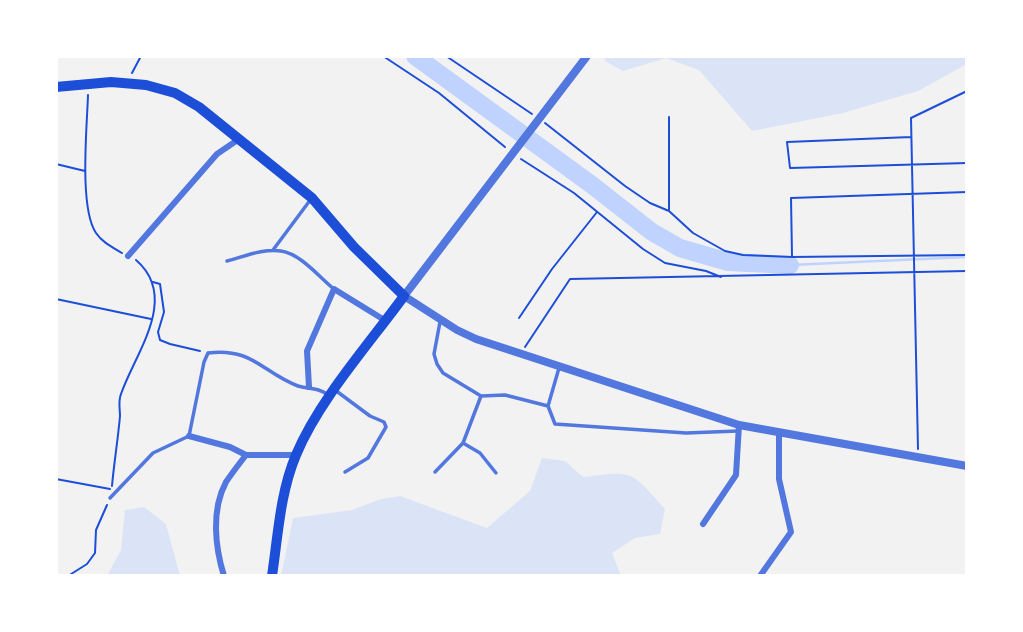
<!DOCTYPE html>
<style>
body{margin:0}
#map{position:relative;width:1023px;height:632px;overflow:hidden;background:#f2f2f2;font-family:"Open Sans",sans-serif}
canvas{display:block}
.frame{position:absolute;inset:0;border:58px solid #fff;pointer-events:none}
</style>
<div id="map">
<canvas width="1023" height="632"></canvas>
<div class="frame"></div>
</div>
<script>
const c = document.querySelector('canvas').getContext('2d');
c.lineJoin = 'round';
function fill(path, color) { c.fillStyle = color; c.fill(path, 'evenodd'); }
function stroke(path, color, width, dash) { c.strokeStyle = color; c.lineWidth = width; c.lineCap = dash ? 'butt' : 'round'; c.setLineDash(dash || []); c.stroke(path); }
fill(new Path2D(`
 M604,56H967V64L918,91L843,113L752,131L699,70L666,58L623,71L605,61Z
 M542,458L565,461L583,477C635,470 631,471 665,509L660,534L635,538L612,553L621,576H281L293,518L352,510L381,499L400,496L487,528L530,491Z
 M144,507L166,524L180,576H107L121,550L125,510Z`), '#dbe4f7');
stroke(new Path2D(`
 M790,265L967,257`), '#bfd3fe', 2.5);
stroke(new Path2D(`
 M415,56L592,185L652,232L680,248L728,262L790,265`), '#bfd3fe', 18);
stroke(new Path2D(`
 M383,56L439,93L505,147
 M446,56L532,114
 M132,73L141,56
 M88,95C87,127 79,208 96,233C102,242 112,247 122,253
 M669,117V210
 M545,123L625,186L650,203L669,211L693,233L725,251L743,255L792,257L967,255
 M911,137L787,142L790,168L967,163
 M521,159L574,193L643,249L665,263L706,271L721,277
 M56,164L85,171
 M792,256L791,198L967,192
 M153,282L160,284L164,312L158,332L160,340L170,344L200,351
 M56,299L151,319
 M519,318L552,269L597,212
 M525,347L570,279L967,271
 M918,449L911,118L967,91
 M56,479L110,489
 M112,486C114,463 118,439 120,416C120,409 118,401 121,394C135,353 180,298 136,260
 M68,576L87,564L95,553L96,530L107,505`), '#1d4ed8', 2);
stroke(new Path2D(`
 M273,250L311,199
 M227,261C243,257 264,248 281,251C301,254 319,277 334,289
 M440,322L434,354L437,364L443,373L481,396L505,395L548,406
 M559,368L548,406L555,424L686,433L738,431
 M335,390L370,416L384,422L386,427L368,458L345,472
 M463,443L480,453L496,473
 M435,472L463,443L481,396
 M110,498L153,453L189,436L204,362L208,353C252,347 263,373 298,386C311,390 314,386 329,395`), '#5277de', 3.5);
stroke(new Path2D(`
 M128,256L217,154L239,139
 M309,387L307,351L334,289L386,321
 M189,436L230,447L246,455
 M703,524L736,475L739,425
 M224,576C215,547 211,510 226,482C232,473 239,464 246,455H296
 M760,576L791,532L779,479V433`), '#5277de', 6);
stroke(new Path2D(`
 M587,56L404,296L457,330L476,339L739,425L967,466`), '#5277de', 8);
stroke(new Path2D(`
 M56,87L111,82L146,85L175,93L199,107L312,198L354,247L404,296C369,344 319,400 296,455C280,493 278,536 272,576`), '#1d4ed8', 10);
</script>
